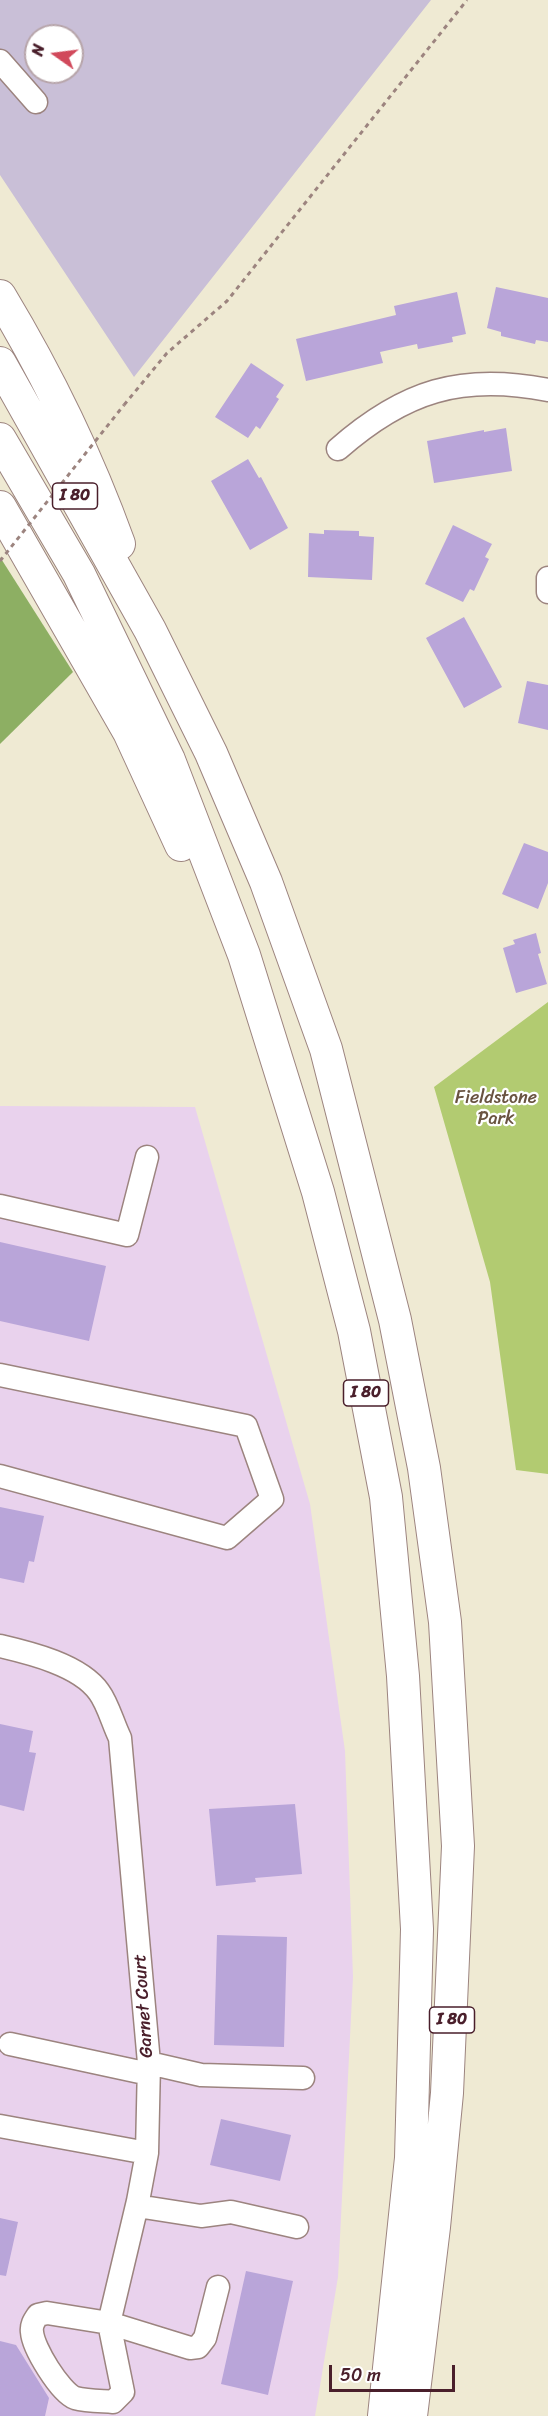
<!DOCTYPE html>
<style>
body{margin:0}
#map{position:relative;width:548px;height:2416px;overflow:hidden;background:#efead3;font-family:Sriracha,sans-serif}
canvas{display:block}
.north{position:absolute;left:24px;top:24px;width:60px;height:60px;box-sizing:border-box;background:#fff;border:2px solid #b7a5aa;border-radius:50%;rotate:284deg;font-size:16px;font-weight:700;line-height:24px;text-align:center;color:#4a1f2b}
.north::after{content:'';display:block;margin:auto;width:21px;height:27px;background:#d1495b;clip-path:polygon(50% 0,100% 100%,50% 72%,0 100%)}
.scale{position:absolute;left:329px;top:2365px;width:126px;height:27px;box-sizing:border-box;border:3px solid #4a1f2b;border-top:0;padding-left:8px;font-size:18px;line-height:21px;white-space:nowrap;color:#4a1f2b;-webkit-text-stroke:4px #fff;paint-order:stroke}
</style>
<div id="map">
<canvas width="548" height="2416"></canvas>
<div class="north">N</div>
<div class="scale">50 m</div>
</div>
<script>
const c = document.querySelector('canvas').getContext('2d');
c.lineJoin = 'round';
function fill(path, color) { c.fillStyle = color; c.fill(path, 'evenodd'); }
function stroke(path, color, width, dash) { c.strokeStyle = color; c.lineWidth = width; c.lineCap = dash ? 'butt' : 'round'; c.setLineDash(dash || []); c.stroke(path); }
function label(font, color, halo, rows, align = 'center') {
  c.font = font + ' Sriracha,sans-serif'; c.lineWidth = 4.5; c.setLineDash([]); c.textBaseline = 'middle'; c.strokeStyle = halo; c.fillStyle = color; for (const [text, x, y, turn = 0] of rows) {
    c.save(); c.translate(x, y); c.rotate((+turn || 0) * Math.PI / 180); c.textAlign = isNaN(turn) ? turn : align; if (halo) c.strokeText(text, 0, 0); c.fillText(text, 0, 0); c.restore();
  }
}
fill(new Path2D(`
 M0,1106L195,1107L310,1504L345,1751L353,1977L338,2277L315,2416H0Z`), '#e9d2ed');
fill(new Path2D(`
 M0,0H431L134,377L0,175ZM36,36H72V72H36Z`), '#c9bfd7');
fill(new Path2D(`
 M548,1002V1474L516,1470L490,1282L434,1087Z`), '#b2cb71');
fill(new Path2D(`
 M0,557L73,672L0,744Z`), '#8daf63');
fill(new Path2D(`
 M496,287L548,298V342L536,340L535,344L501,336V332L487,328Z
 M457,292L466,334L452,337L453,342L418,349L417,344L380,352L383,363L306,381L296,339L396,315L394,306Z
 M251,363L284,385L276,397L279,399L260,429L256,426L248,438L215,417Z
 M506,428L512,471L434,483L427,441L484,430V432Z
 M248,459L259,478L261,477L288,528L250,550L211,481Z
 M453,525L492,544L485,557L489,559L474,591L470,589L463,602L425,584Z
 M324,530L359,531V536L374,537L372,580L308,577L309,533L324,534Z
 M464,617L502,687L464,708L426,638Z
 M527,681L548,685V730L518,723Z
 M524,843L548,852V883L538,909L502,894Z
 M536,933L541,953L538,954L547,984L516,993L503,948L515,944L513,940Z
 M0,1242L106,1266L89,1341L0,1321Z
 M0,1507L44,1516L34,1562L29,1561L24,1583L0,1578Z
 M0,1724L33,1731L29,1752L36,1753L24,1811L0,1805Z
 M295,1804L302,1874L255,1878L256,1882L216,1886L209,1809Z
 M217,1935L287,1937L284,2047L214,2045Z
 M221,2119L291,2135L280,2181L210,2165Z
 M0,2218L18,2222L6,2276L0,2275Z
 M246,2271L293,2281L268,2395L221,2384Z
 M0,2341L16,2345L49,2398L45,2416H0Z`), '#b9a5d9');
const minor = new Path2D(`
 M0,61L36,102
 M338,449C404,391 461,373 548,390
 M548,578V592
 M0,1206L127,1235L147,1157
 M0,1375L246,1426L272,1499L227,1538L0,1476
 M0,1646C30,1653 80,1665 99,1692C108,1704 113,1724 120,1738L149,2063L147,2153L138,2201L109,2323L123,2392L113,2402C101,2401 87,2401 75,2398C60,2392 33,2348 32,2332C31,2325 34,2321 38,2315L47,2313L109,2323L190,2348L198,2347L205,2338L218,2287
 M10,2044L149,2074
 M149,2063L201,2075L303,2078
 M0,2126L147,2153
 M137,2206L201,2216L231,2212L297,2227`);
const highway = new Path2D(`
 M0,296C47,374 88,458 119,544
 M0,363L150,630L211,753L266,882L326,1049L395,1320L424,1468L445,1622L458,1846L447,2093L434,2227L411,2416
 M0,439L79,574L169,760L244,955L318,1192L354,1331L386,1497L403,1676L417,1929L411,2158L384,2416
 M0,507L129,732L181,845`);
stroke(minor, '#9c847f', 25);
stroke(highway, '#9c847f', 34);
stroke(new Path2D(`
 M124,405L167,353L227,301L467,0`), '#9c847f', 3, [4.5, 4.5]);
stroke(minor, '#fff', 22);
stroke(highway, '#fff', 32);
stroke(new Path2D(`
 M0,561L124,405`), '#9c847f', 3, [4.5, 4.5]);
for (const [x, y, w] of [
 [75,496,45],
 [366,1393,45],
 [452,2020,45]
]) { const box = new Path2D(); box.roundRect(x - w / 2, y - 13, w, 26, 4.5); c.fillStyle = '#fff'; c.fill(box); stroke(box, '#4a1f2b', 1.5); }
label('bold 16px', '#4a1f2b', null, [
 ["I 80",75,496],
 ["I 80",366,1393],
 ["I 80",452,2020]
]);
label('18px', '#695340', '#fff', [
 ["Fieldstone",496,1098],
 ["Park",496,1119]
]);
label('18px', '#4a1f2b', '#fff', [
 ["Garnet Court",144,2006,-94]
]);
</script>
